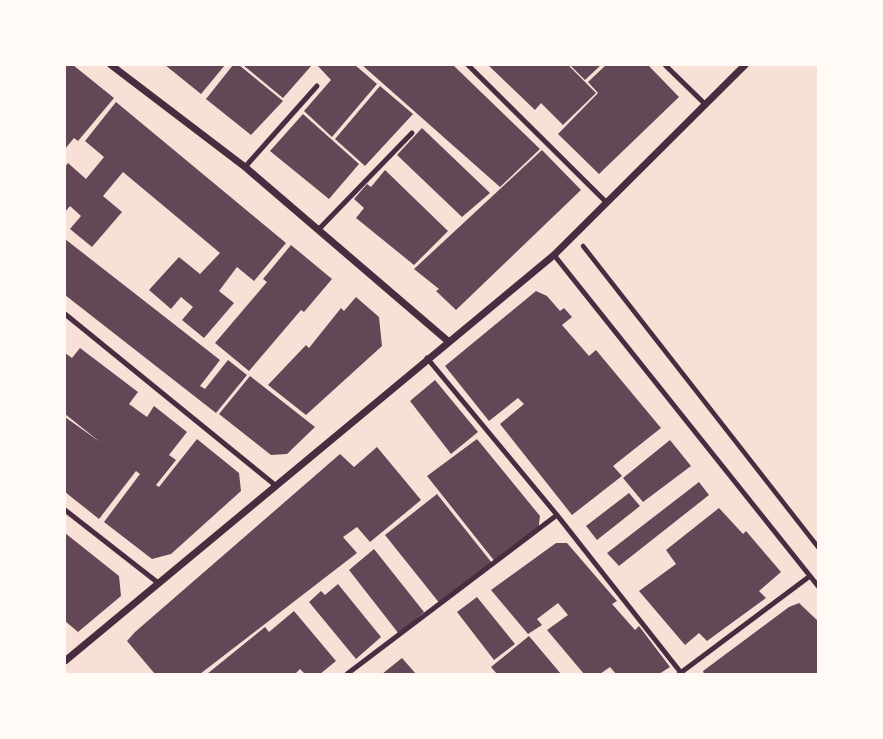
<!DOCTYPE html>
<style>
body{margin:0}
#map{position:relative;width:883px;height:739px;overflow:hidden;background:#f7e1d7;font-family:Karla,sans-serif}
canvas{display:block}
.frame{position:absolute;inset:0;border:66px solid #fffaf5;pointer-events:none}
</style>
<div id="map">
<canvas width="883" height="739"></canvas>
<div class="frame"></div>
</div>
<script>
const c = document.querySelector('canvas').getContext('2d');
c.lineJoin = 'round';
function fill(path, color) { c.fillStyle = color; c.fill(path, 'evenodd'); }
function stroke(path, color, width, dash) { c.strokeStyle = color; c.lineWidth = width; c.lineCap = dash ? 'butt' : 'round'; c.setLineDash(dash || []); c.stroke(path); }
fill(new Path2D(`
 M65,65H73L114,98L78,141L74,138L65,149Z
 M165,65H225L201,94Z
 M233,65H239L283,101L251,135L206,99Z
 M243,65H312L283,98Z
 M317,65H355L377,84L332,137L304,111L331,80Z
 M362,65H453L540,149L500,187Z
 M488,65H568L596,93L563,125L541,103L535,110Z
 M570,65H601L585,80Z
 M606,65H648L679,97L599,174L558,134L598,93L588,82Z
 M380,86L413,114L365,166L335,139Z
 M116,102L286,243L254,281L237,267L219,291L234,303L204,338L182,320L193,307L181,297L171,309L149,290L179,257L200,274L220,253L123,172L103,196L122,212L92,247L70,229L81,216L70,206L65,212V167L68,163L86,179L104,157L85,141Z
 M303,114L359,164L329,199L270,151Z
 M422,128L490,193L462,217L397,155Z
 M542,150L581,190L456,310L436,291L439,289L414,269Z
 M385,170L448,231L414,265L356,218L364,208L354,199L367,184L371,187Z
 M65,239L220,360L200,386L205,389L228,360L247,375L216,413L65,295Z
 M291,245L332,279L304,312L301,310L249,371L215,343L267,282L263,279Z
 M536,291L547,296L560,311L564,308L572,317L562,325L589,356L596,350L661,428L613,466L622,476L572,515L500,424L524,404L518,398L489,421L445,366Z
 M356,297L379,317L382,346L306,415L268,385L306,345L309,348L341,308L344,311Z
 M80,348L138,392L129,404L147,417L154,406L187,432L169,455L176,460L156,485L159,487L197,439L239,473L241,491L171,554L152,559L104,522L140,474L136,471L99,519L65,492V417L100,442L65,414V353L72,358Z
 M250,376L315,427L287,454L271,455L219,414Z
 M435,380L478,432L451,454L410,401Z
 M477,439L540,516L538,532L496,563L427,476Z
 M670,440L691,466L643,502L623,478Z
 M377,447L421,500L370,542L357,527L343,537L357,553L200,674H155L127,641L135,632L340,454L354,467Z
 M699,482L709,495L619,566L607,553Z
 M629,493L640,506L597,540L586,526Z
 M437,494L492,563L441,605L385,535Z
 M719,508L743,534L746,531L781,572L759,591L766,598L707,641L699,633L685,645L639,591L676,564L666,550Z
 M65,533L119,576L121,596L78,632L65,621Z
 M556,543H567L617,601L612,604L635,630L639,626L670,667L659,674H616L610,667L600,674H584L547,630L568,615L558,603L537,619L542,625L528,634L491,590Z
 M374,549L424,612L399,634L349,570Z
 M338,584L381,637L356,659L309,602L321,591L325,595Z
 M477,597L515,644L494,660L457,612Z
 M799,603L818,621V674H704L703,671L789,607Z
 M294,611L336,661L320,674H305L300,669L295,674H207L265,627L269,632Z
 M529,636L561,674H497L491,667Z
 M402,658L416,674H382Z`), '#644757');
stroke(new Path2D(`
 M583,246L818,547`), '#4a2c40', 4.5);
stroke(new Path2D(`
 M468,65L607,203
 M665,65L706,105
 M245,167L317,86
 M319,229L412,133
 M554,255L818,586
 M65,314L275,485
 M427,358L557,515L682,674
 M65,510L157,582
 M347,674L557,515
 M679,674L810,576`), '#4a2c40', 5);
stroke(new Path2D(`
 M111,65L245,167L449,342
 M65,661L554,255L745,65`), '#4a2c40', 7);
</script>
